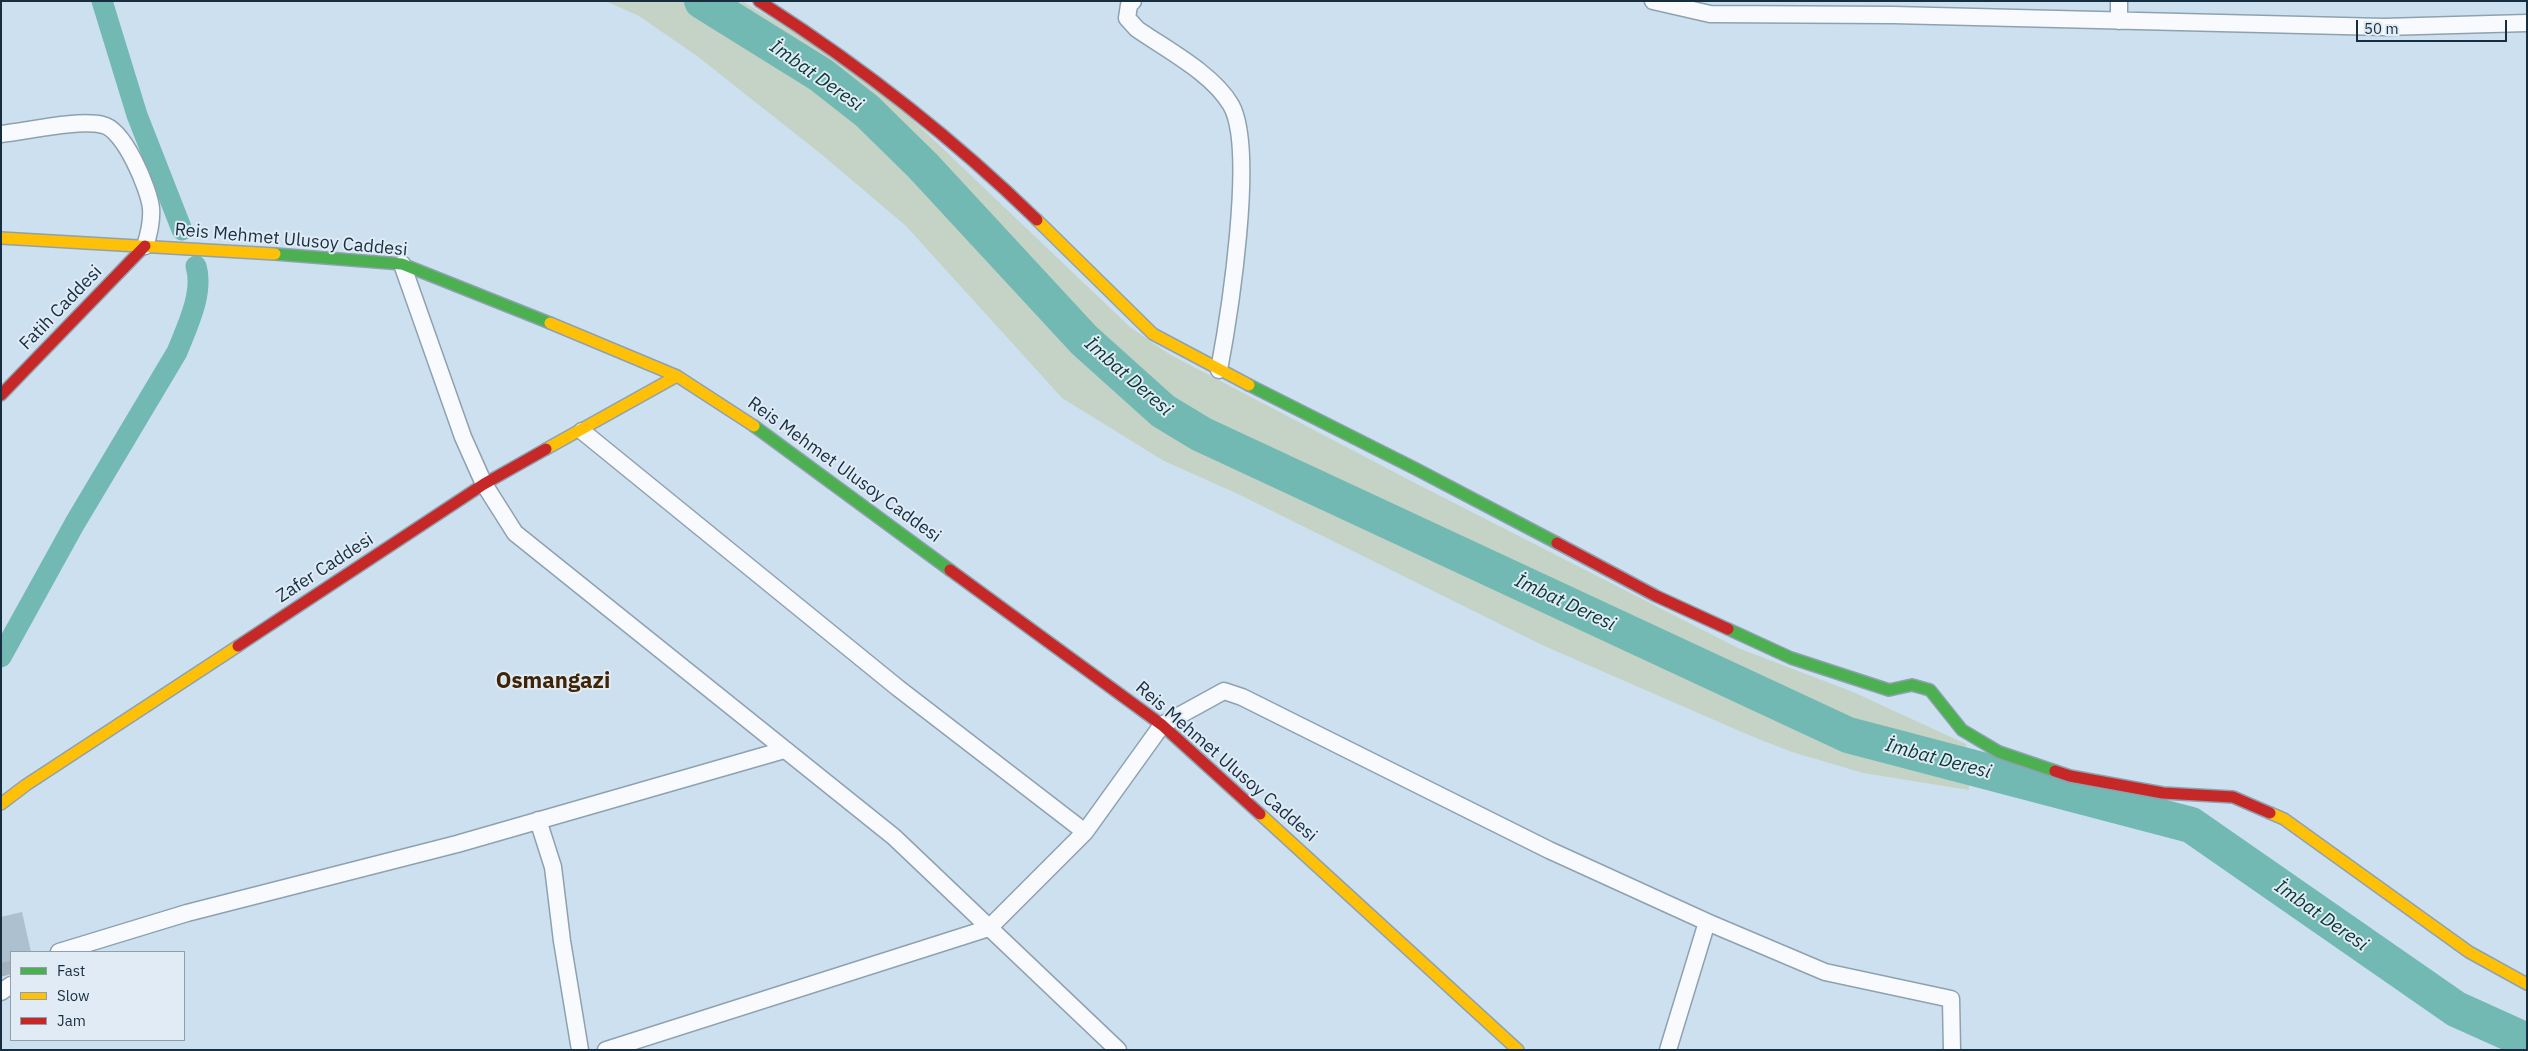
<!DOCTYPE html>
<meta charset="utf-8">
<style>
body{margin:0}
#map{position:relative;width:2528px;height:1051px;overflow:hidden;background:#cde0ef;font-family:"IBM Plex Sans",sans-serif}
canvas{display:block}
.frame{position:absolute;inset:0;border:2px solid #162e40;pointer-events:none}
.legend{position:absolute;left:10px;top:951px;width:175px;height:90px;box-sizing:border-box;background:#e0ebf5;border:1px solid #8f9fad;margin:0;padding:6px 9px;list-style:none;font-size:15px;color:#162e40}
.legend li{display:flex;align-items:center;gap:10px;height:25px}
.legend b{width:25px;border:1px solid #8f9fad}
.scale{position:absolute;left:2356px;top:20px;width:151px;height:22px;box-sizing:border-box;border:2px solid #162e40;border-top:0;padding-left:6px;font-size:15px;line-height:18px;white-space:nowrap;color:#162e40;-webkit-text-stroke:4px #e0ebf5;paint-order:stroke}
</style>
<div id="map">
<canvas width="2528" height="1051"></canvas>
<div class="frame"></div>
<ul class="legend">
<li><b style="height:6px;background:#4caf50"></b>Fast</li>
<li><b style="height:6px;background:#ffc107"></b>Slow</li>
<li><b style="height:6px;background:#c62828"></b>Jam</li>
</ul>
<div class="scale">50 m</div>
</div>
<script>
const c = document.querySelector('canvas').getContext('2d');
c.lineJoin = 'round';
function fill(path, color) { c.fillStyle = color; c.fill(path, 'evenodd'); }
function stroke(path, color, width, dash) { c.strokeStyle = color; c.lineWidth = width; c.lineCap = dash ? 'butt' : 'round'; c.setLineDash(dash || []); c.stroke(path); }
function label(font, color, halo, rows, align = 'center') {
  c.font = font + ' "IBM Plex Sans",sans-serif'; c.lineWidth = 4; c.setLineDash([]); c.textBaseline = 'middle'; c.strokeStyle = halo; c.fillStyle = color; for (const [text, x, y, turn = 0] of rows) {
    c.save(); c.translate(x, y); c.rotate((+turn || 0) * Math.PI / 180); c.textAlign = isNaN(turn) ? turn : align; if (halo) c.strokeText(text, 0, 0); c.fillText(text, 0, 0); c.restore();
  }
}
fill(new Path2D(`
 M605,1H742L814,44L896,104L1130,327L1169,354L1413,482L1738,648L1853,692L1966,744L1969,790L1863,773L1792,752L1751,736L1542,645L1236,493L1164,461L1062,398L906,226L821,154L697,56L639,16Z`), '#c4d3c5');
fill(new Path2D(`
 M21,914L30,952H11V974L1,977V918Z`), '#0003');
stroke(new Path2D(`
 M102,1L137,115L182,230
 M1,657L75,523L177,352C187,327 204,293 196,266`), '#72b9b4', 21);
stroke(new Path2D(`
 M702,1L821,75L867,111L923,166L1084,340L1163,411L1201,434L1848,735L2191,825L2456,1009L2527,1041`), '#72b9b4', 36);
fill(new Path2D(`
 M22,912L31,952H11V961L1,963V917Z`), '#acc0d0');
const street = new Path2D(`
 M1133,1L1129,5L1127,18L1137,29C1167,50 1212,73 1231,105C1256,149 1229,317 1219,370
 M1653,1L1710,14L1893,15L2384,27L2527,23
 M2119,21V1
 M1,134C29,131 78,119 103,125C124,129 149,189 151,208C152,221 149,234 145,246
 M402,264L463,437L484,484L515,533L894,837L1118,1050
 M582,431L898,688L1085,832
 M538,820L553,867L562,941L580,1050
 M59,952L187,913L457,844L784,750
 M1,992L11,985
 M606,1050L989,928L1085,832L1162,725L1224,691L1242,697L1549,850L1707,922L1825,972L1951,999L1952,1050
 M1668,1050L1707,922`);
const fast = new Path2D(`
 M275,254L402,264L550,323
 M1249,385L1416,469L1557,543
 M754,426L950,570
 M1728,629L1791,658L1889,690L1912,685L1930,690L1962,730L1999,752L2055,771`);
const slow = new Path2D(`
 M1037,220L1153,334L1249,385
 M1,238L275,254
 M550,323L677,376L754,426
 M546,449L677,376
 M1,804L26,785L238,646
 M2270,813L2284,819L2469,952L2527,984
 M1260,814L1518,1050`);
const jam = new Path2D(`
 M759,1C858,64 953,138 1037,220
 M1,395L145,246
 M1557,543L1656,596L1728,629
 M950,570L1162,725L1260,814
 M238,646L484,484L546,449
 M2055,771L2070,776L2163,793L2233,797L2270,813`);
stroke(street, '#8ea1b0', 19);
stroke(fast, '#8ea1b0', 14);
stroke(slow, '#8ea1b0', 14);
stroke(jam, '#8ea1b0', 14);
stroke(street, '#f8fafd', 16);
stroke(fast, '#4caf50', 11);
stroke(slow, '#ffc107', 11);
stroke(jam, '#c62828', 11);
label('18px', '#162e40', '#e0ebf5', [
 ["Reis Mehmet Ulusoy Caddesi",291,240,5],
 ["Fatih Caddesi",61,308,-46],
 ["Reis Mehmet Ulusoy Caddesi",844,470,36],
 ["Zafer Caddesi",325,568,-33],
 ["Reis Mehmet Ulusoy Caddesi",1226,762,41]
]);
label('italic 19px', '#07352f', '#e0ebf5', [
 ["İmbat Deresi",816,76,35],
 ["İmbat Deresi",1128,377,41],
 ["İmbat Deresi",1565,603,25],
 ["İmbat Deresi",1938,759,15],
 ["İmbat Deresi",2321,916,35]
]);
label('bold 22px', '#402406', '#e0ebf5', [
 ["Osmangazi",553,682]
]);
</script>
